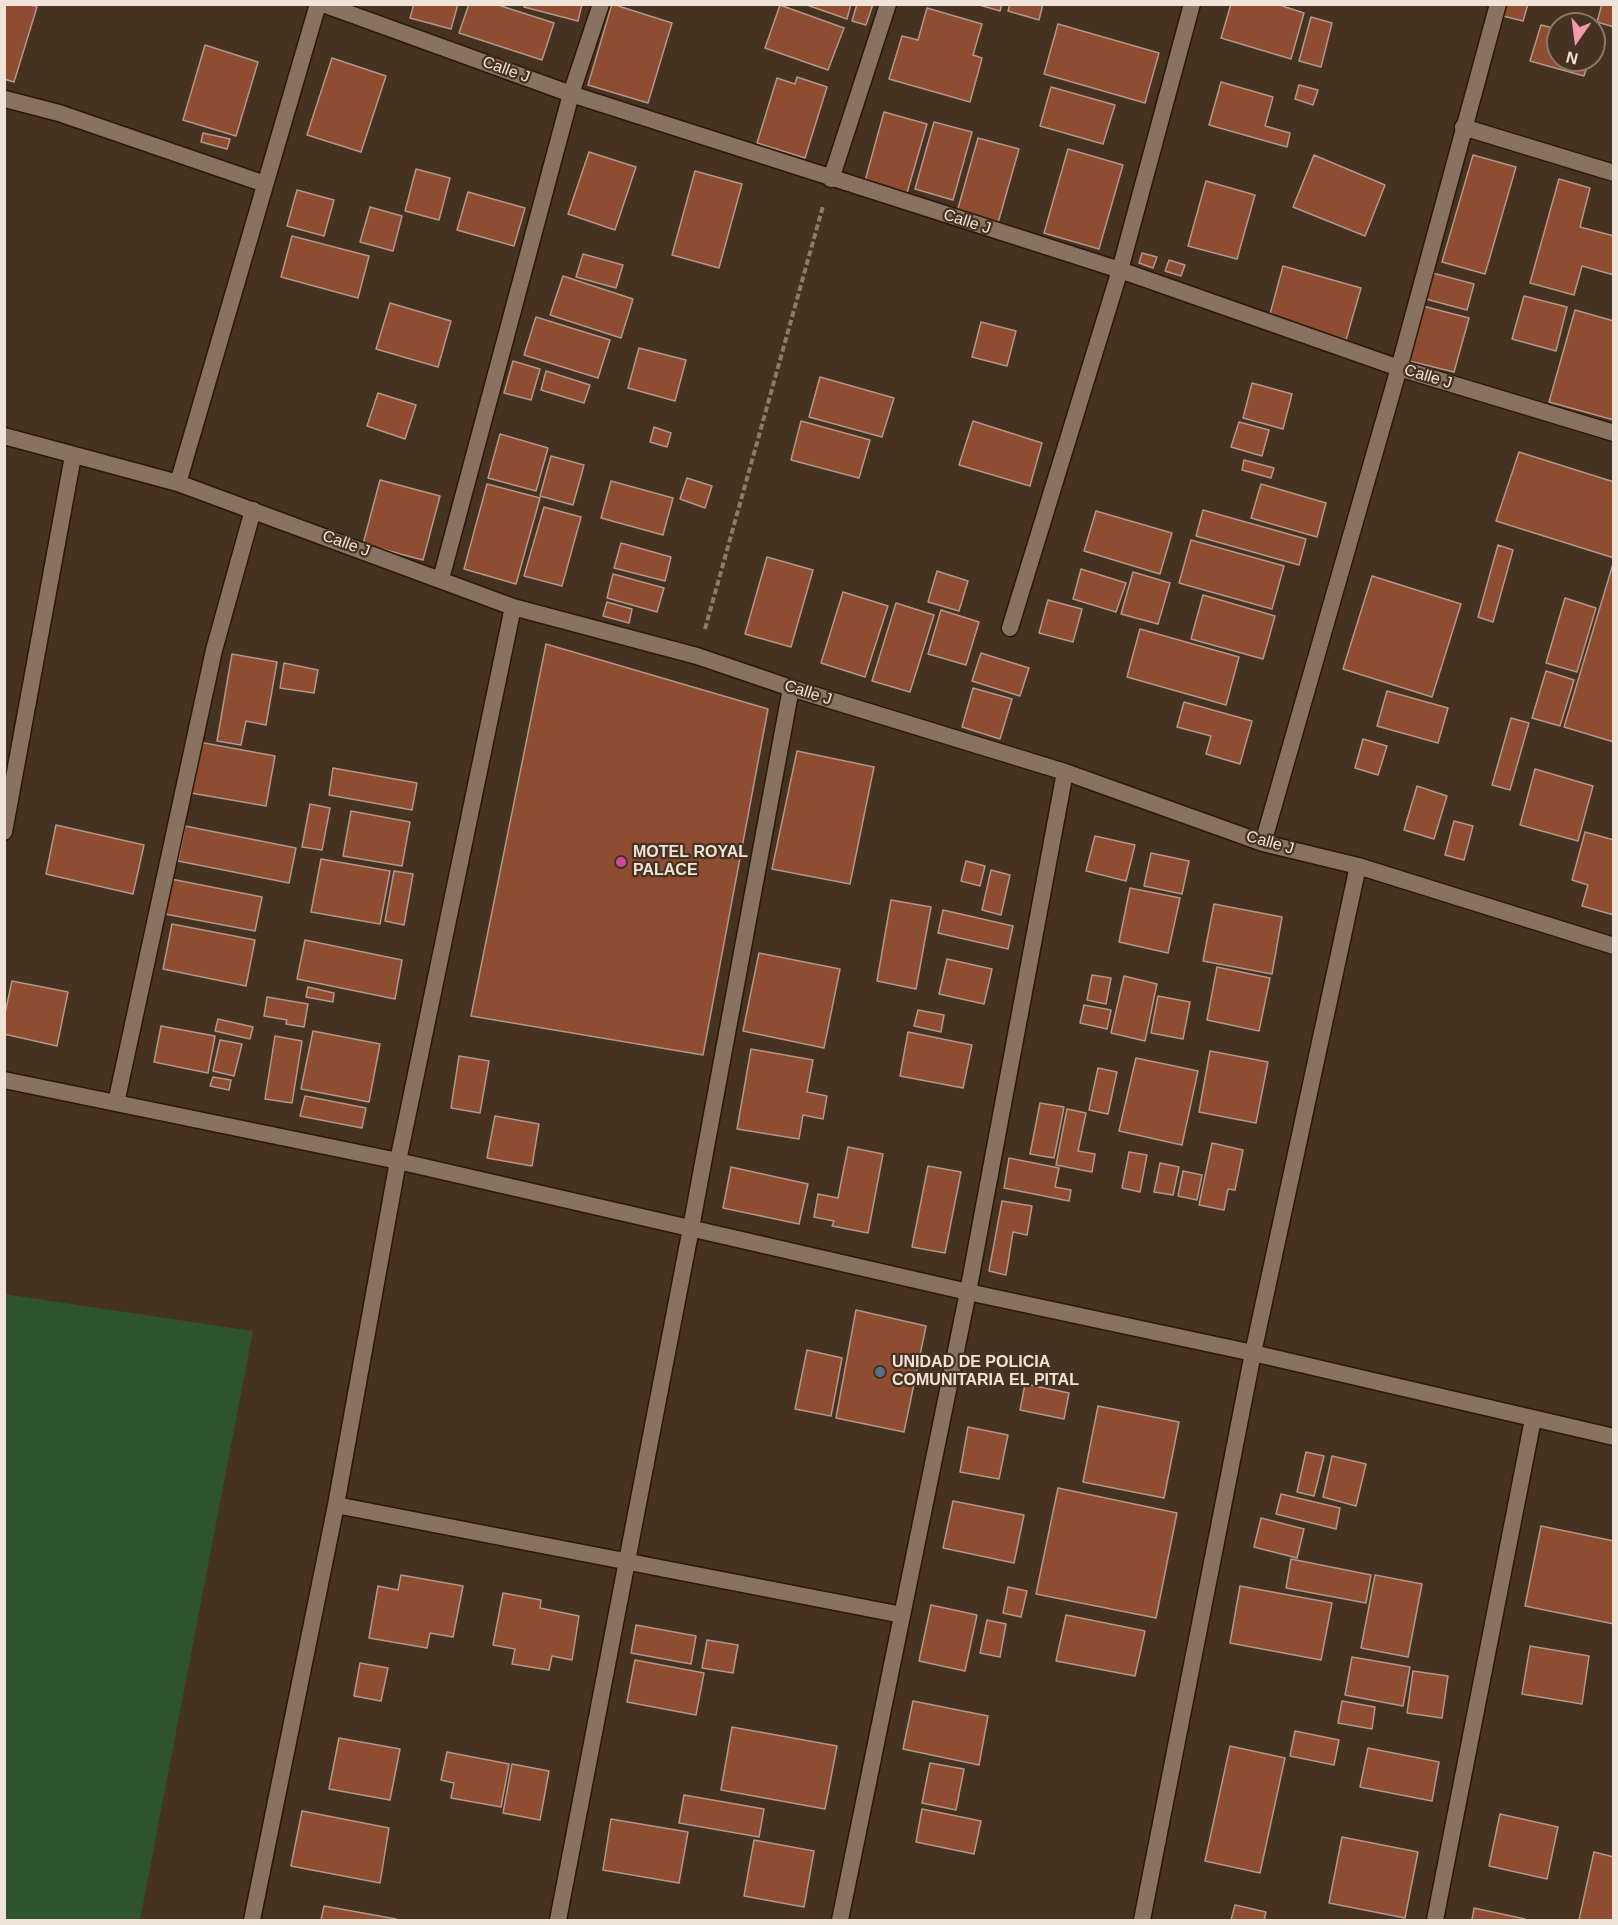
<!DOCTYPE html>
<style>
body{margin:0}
#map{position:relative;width:1618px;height:1925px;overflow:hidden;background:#453221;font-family:Arial,sans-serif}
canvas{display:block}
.frame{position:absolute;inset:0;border:6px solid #f0e4d9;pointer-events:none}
.north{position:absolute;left:1546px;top:12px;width:60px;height:60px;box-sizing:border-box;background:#453221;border:2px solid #89796b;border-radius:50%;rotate:194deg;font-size:16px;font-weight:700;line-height:24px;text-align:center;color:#f0e4d9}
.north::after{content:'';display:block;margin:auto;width:21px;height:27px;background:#f29aad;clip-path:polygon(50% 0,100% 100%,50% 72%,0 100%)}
</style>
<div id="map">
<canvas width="1618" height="1925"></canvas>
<div class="frame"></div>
<div class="north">N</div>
</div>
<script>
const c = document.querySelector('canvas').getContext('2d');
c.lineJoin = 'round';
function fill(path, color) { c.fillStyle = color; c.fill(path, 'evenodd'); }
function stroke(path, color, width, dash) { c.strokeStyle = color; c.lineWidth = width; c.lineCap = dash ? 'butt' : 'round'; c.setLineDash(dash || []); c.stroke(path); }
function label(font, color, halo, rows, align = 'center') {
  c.font = font + ' Arial,sans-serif'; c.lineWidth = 4.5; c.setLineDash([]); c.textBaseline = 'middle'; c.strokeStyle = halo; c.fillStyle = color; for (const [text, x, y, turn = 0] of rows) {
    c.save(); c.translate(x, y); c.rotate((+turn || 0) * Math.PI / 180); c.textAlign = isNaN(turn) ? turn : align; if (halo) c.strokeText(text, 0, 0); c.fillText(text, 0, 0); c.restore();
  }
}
fill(new Path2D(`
 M4,1294L253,1331L140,1920H5Z`), '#2e532e');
const building = new Path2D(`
 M4,4H28L37,7L14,82L4,79Z
 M414,4H458L451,29L410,18Z
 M469,4H495L554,23L542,60L459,33Z
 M524,4H582L578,21L524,7Z
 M612,4L672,23L648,103L588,85Z
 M804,4H851L847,19Z
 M857,4H873L866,25L852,21Z
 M976,4H1002L1000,11Z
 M1010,4H1043L1039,20L1008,11Z
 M1231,4H1276L1304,13L1291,59L1221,38Z
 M1506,4H1528L1523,21L1503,16Z
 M1602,4H1614V27L1597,22Z
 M780,5L844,28L828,70L765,48Z
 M927,8L982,24L973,55L982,58L970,102L889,79L902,36L918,40Z
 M1311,17L1332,23L1321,67L1299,61Z
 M1058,24L1159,53L1145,103L1044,74Z
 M1541,25L1558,29V60H1589L1584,76L1530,61Z
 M205,45L258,62L236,136L183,120Z
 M332,58L386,76L361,152L307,135Z
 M797,77L827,87L805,158L757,143L777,78L795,84Z
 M1221,82L1273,97L1265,126L1290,133L1287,147L1209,125Z
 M1299,85L1318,90L1313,105L1295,99Z
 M1051,87L1115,105L1103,144L1040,126Z
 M884,112L927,124L907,193L865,181Z
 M934,122L972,132L953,200L915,189Z
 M203,133L230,139L227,149L201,142Z
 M978,138L1019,149L998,223L957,212Z
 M1068,149L1123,165L1099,249L1044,233Z
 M589,152L636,167L615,230L568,214Z
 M1314,155L1385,185L1365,236L1293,207Z
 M1473,155L1516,167L1485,274L1442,262Z
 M416,169L450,178L439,220L405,211Z
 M695,171L742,184L719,268L672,255Z
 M1559,179L1590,188L1580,227L1614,236V275L1582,266L1574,295L1530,283Z
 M1206,181L1255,195L1237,259L1188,246Z
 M297,190L334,200L324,236L287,226Z
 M468,192L525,208L514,246L457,230Z
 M370,207L402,216L393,251L360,242Z
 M292,236L369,256L358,298L281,277Z
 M1142,253L1157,257L1153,268L1139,263Z
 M583,254L623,265L616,288L576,277Z
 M1169,260L1185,265L1181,276L1165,271Z
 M1283,266L1361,288L1346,340L1269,318Z
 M1429,272L1474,284L1467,310L1422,298Z
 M563,276L633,299L621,338L550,315Z
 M1524,296L1567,307L1556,351L1512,339Z
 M390,303L451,321L438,367L376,349Z
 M1419,305L1469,318L1454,372L1405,360Z
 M1575,310L1614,321V420L1549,402Z
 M536,317L610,340L598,378L524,355Z
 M981,322L1016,331L1007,366L972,357Z
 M639,348L686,360L675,401L628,388Z
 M513,361L540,369L531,400L504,393Z
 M546,371L590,385L584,403L541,390Z
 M820,377L894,398L882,437L809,417Z
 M1252,383L1292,394L1283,429L1243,418Z
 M378,393L416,405L405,439L367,426Z
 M801,421L870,440L859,478L791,460Z
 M973,421L1042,443L1030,486L959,465Z
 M1239,422L1269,430L1262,456L1231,447Z
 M654,427L671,433L667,447L650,442Z
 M500,434L548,448L536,491L488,478Z
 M1519,452L1614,482V558L1496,521Z
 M551,456L584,465L573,505L540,496Z
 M1244,460L1274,468L1271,478L1242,470Z
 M687,478L712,486L705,508L680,499Z
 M380,480L440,496L423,560L363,544Z
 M611,481L673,498L663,535L601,518Z
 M487,484L540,498L516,584L464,569Z
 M1261,484L1326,503L1317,537L1251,518Z
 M544,507L581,517L562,586L524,576Z
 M1203,510L1306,539L1299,565L1196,536Z
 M1096,511L1172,533L1160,574L1084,551Z
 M1191,540L1284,566L1272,609L1179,583Z
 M621,543L671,557L665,581L614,568Z
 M1498,545L1513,550L1493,622L1478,617Z
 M767,557L813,570L791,647L745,634Z
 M1613,564L1614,565V742L1564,727Z
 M1081,569L1126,583L1116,612L1073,599Z
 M937,571L968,581L959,611L928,602Z
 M1133,572L1170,583L1158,624L1121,614Z
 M613,574L664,588L657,612L607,598Z
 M1372,576L1461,604L1432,697L1343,669Z
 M843,592L888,606L865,677L821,663Z
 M1203,595L1275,616L1263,659L1191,639Z
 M1565,598L1596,608L1577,672L1546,663Z
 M1048,600L1082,609L1073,642L1039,633Z
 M607,602L632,609L629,623L603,616Z
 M896,603L934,615L910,692L872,681Z
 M941,610L979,622L966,665L928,654Z
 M1140,629L1239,657L1226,705L1127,677Z
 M546,644L768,709L703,1055L471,1016Z
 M981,653L1029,668L1020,696L972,681Z
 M232,654L277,662L266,725L246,721L241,745L217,741Z
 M284,663L318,670L314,693L280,688Z
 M1546,671L1574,680L1560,726L1532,718Z
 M973,688L1012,699L1000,739L962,727Z
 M1387,691L1448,708L1438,743L1377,726Z
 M1184,702L1252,721L1240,764L1206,754L1211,736L1177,727Z
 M1511,718L1529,723L1510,790L1492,785Z
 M1363,739L1387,746L1378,775L1355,768Z
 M199,742L275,756L266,806L191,793Z
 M797,751L874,767L850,884L772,869Z
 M333,768L417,783L412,810L329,795Z
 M1535,769L1593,786L1578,841L1520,825Z
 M1417,786L1447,796L1434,839L1404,830Z
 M310,804L330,808L322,850L302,847Z
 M351,811L410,822L402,866L343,856Z
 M1454,821L1473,826L1464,860L1445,855Z
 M56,825L144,845L133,894L46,874Z
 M185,826L296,848L289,883L178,861Z
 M1585,832L1614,840V915L1582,906L1588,885L1572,880Z
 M1095,836L1135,845L1126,881L1086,871Z
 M1151,853L1189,861L1182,894L1144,886Z
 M321,859L390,871L380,924L311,912Z
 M966,861L985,866L980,886L961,881Z
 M991,870L1010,875L1001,915L982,910Z
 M394,871L413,874L404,925L385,921Z
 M171,879L262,897L255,931L165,914Z
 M1130,888L1180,898L1168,953L1119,942Z
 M891,900L931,907L916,989L877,981Z
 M1214,904L1282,917L1272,974L1203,961Z
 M943,910L1013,926L1008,949L938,933Z
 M172,924L255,940L246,986L163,969Z
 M305,940L402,960L395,999L297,979Z
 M759,953L840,969L824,1048L743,1031Z
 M947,959L992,969L984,1004L939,994Z
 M1217,967L1270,978L1259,1031L1207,1020Z
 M1092,975L1111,978L1106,1004L1087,1000Z
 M1124,976L1157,984L1145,1041L1111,1033Z
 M12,981L68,992L57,1046L4,1034V1018Z
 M308,987L334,993L333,1002L306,997Z
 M1158,996L1190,1002L1183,1039L1151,1033Z
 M267,997L308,1004L304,1027L286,1024L287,1020L264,1016Z
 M1084,1005L1111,1010L1107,1029L1080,1023Z
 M918,1010L944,1015L941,1032L914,1026Z
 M218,1019L253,1027L250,1039L215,1031Z
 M161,1026L215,1036L208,1073L154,1062Z
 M313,1031L380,1044L369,1102L301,1089Z
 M908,1032L972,1045L963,1088L900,1076Z
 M275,1036L302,1041L292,1103L265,1099Z
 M220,1040L242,1044L234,1076L213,1071Z
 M751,1049L813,1060L807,1092L827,1096L823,1119L803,1115L799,1139L737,1129Z
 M1210,1051L1268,1062L1256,1123L1199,1112Z
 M459,1056L489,1061L480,1113L451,1108Z
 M1136,1058L1198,1071L1182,1145L1119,1131Z
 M1098,1068L1117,1072L1108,1114L1089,1110Z
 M213,1077L231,1080L229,1090L210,1086Z
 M305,1096L366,1108L362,1128L300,1116Z
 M1040,1103L1064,1107L1054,1158L1030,1154Z
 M1067,1109L1086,1113L1078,1151L1095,1154L1092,1172L1056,1165Z
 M495,1116L539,1124L532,1166L487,1158Z
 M1212,1143L1243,1150L1235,1190L1228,1189L1224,1210L1199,1205Z
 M848,1147L883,1154L868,1233L832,1226L834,1221L814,1217L818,1194L838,1198Z
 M1129,1152L1147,1155L1140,1192L1122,1188Z
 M1009,1158L1059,1168L1055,1187L1071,1190L1069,1201L1004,1188Z
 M1160,1163L1179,1167L1173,1195L1154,1192Z
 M928,1166L961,1172L945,1253L912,1247Z
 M731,1167L808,1184L799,1224L723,1208Z
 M1183,1171L1202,1175L1197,1200L1178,1196Z
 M1002,1201L1032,1206L1027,1235L1013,1232L1006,1275L989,1271Z
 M856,1310L926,1326L904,1432L836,1418Z
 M807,1350L842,1358L831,1416L795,1409Z
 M1025,1384L1069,1393L1064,1419L1020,1410Z
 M1098,1406L1179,1422L1164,1498L1083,1482Z
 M968,1427L1008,1435L999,1479L960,1472Z
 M1306,1452L1324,1456L1314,1496L1297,1492Z
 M1332,1456L1366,1464L1356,1506L1323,1497Z
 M1058,1488L1177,1513L1156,1618L1036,1594Z
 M1281,1494L1340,1508L1336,1529L1276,1514Z
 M953,1501L1024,1515L1014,1563L943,1548Z
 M1261,1518L1304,1529L1297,1558L1254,1547Z
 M1541,1526L1614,1541V1624L1525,1606Z
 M1291,1559L1371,1575L1366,1603L1286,1588Z
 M401,1575L463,1586L453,1637L430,1633L427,1648L369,1638L378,1586L398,1590Z
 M1375,1575L1422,1584L1408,1657L1361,1648Z
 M1240,1586L1332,1603L1321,1660L1230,1643Z
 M1008,1587L1027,1591L1021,1617L1003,1613Z
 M503,1593L541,1600L540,1608L579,1616L572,1660L552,1656L549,1670L512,1664L515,1649L493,1645Z
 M931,1605L977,1615L965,1671L919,1661Z
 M1066,1615L1145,1631L1135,1676L1056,1661Z
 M987,1620L1006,1624L1000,1657L980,1653Z
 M636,1625L696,1636L691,1664L631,1653Z
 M707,1640L738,1645L733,1673L702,1668Z
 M1530,1646L1589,1656L1582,1704L1522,1694Z
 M1352,1657L1410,1667L1403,1706L1345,1695Z
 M635,1660L704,1673L696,1715L627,1702Z
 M360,1663L388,1668L381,1701L354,1696Z
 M1413,1671L1448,1676L1442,1718L1407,1713Z
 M913,1701L988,1716L979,1765L903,1749Z
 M1342,1701L1375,1707L1372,1729L1338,1723Z
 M732,1727L837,1746L825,1809L721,1790Z
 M1295,1731L1339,1740L1334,1765L1290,1756Z
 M339,1738L400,1749L390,1800L329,1789Z
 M1230,1746L1285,1758L1260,1873L1205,1861Z
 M1368,1748L1439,1762L1432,1801L1360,1787Z
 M447,1752L509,1764L501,1807L451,1798L454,1783L441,1780Z
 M930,1763L964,1769L956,1810L922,1803Z
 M512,1764L549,1771L540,1820L503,1813Z
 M684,1795L764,1809L759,1837L679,1823Z
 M922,1809L981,1821L974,1854L916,1842Z
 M302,1811L389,1828L380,1883L291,1866Z
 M1500,1814L1558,1827L1547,1879L1489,1866Z
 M611,1819L688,1832L679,1883L603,1870Z
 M1342,1837L1418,1852L1405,1918L1329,1903Z
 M754,1840L814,1851L804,1907L744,1896Z
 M1594,1852L1614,1857V1920H1579Z
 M1235,1905L1266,1912L1264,1920H1231Z
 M324,1906L396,1919L395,1920H321Z
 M1474,1908L1525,1919L1524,1920H1472Z`);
fill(building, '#8e4c31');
stroke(building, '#b4968b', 1.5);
const minor = new Path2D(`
 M323,4L571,94L1120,270L1399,368L1614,433
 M5,99L59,113L265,184
 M1463,127L1614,173
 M831,179L888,4
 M4,436L178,483L513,607L697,656L791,688L1065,772L1263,843L1358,866L1614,946
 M178,483L318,4
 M441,579L571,94L601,4
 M1010,628L1120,270L1192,4
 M4,832L73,456
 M1263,843L1399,368L1498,4
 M4,1080L398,1161L968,1292L1253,1353L1614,1437
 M116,1103L214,650L253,510
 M336,1505L902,1615
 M252,1920L336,1505L398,1161L513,607
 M558,1920L691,1228L791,688
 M840,1920L968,1292L1065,772
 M1142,1920L1253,1353L1358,866
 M1435,1920L1533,1419`);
stroke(minor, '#2a1908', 19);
stroke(new Path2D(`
 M705,629L823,206`), '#8b7b6c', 4, [6, 3]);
stroke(minor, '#897360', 16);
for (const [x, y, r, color] of [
 [621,862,6,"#d1479c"],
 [880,1372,6,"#5c6f8a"]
]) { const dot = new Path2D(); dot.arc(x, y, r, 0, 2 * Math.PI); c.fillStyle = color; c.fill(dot); stroke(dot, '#453221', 2); }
label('16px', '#f0e4d9', '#453221', [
 ["Calle J",506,70,20],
 ["Calle J",967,222,18],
 ["Calle J",1428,377,17],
 ["Calle J",346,544,20],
 ["Calle J",808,693,18],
 ["Calle J",1270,843,16]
]);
label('bold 16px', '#f0e4d9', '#453221', [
 ["MOTEL ROYAL",633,853],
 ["PALACE",633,871],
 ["UNIDAD DE POLICIA",892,1363],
 ["COMUNITARIA EL PITAL",892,1381]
], 'left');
</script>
